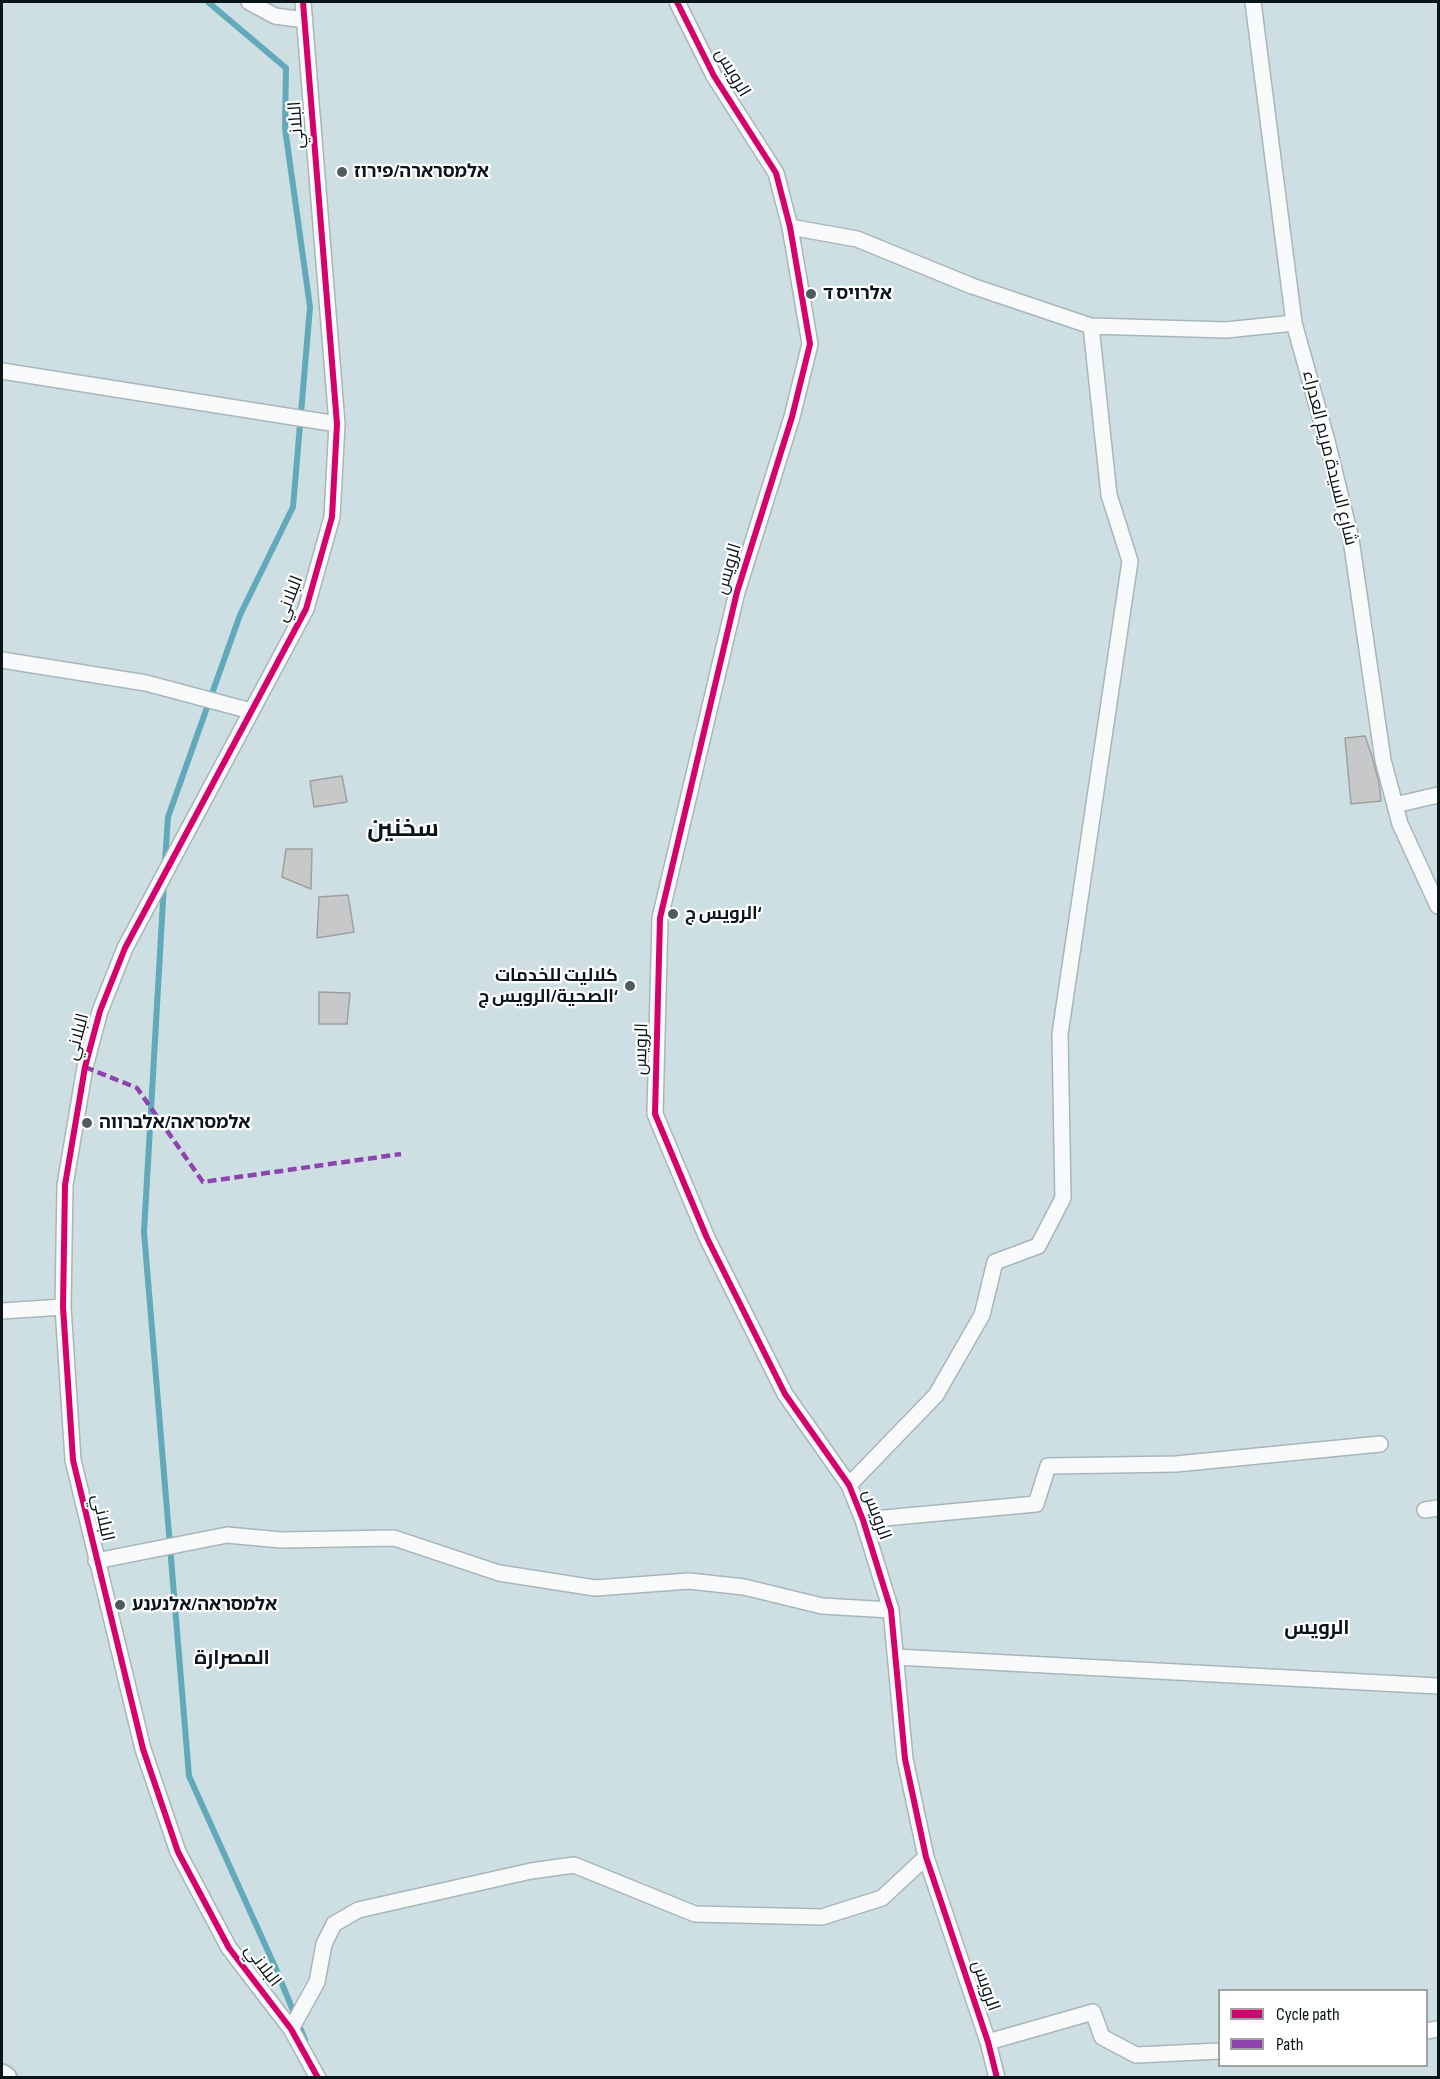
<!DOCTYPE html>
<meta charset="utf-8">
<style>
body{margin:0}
#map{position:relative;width:1440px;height:2079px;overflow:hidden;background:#cedfe4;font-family:"Sofia Sans Condensed",sans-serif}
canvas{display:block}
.frame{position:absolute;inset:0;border:3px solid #091518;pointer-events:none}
.legend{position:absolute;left:1218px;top:1989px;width:210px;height:78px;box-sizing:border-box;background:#fff;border:2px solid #9da1a3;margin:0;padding:8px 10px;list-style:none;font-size:18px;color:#091518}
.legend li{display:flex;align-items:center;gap:12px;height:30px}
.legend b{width:30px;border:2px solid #9da1a3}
</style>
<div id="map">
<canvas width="1440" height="2079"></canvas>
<div class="frame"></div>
<ul class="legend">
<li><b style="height:8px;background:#d6006c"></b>Cycle path</li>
<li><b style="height:8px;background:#8e44ad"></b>Path</li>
</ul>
</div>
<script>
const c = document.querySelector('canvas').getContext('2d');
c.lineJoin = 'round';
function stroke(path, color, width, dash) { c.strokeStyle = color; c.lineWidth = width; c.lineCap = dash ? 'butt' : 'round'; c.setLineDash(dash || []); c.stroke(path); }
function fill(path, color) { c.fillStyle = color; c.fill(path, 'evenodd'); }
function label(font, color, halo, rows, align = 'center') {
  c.font = font + ' "Sofia Sans Condensed",Cairo,"Noto Sans Hebrew",sans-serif'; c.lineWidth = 4.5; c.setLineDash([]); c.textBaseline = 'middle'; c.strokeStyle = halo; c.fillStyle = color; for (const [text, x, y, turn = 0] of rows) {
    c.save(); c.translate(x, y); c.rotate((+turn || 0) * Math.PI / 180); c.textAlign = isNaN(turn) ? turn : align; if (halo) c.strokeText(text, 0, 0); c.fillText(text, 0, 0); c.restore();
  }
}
stroke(new Path2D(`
 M165,861L168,817L240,615L293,507L310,307L285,128L286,68L208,2
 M164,883L144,1232L189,1776L276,1969L305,2040`), '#62aabb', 6);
const building = new Path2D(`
 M1365,736L1372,756L1379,783L1381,801L1351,804L1345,738Z
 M342,776L347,802L314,807L310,781Z
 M286,849H312L311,889L282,877Z
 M348,895L354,932L317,938L319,897Z
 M319,992L350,993L347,1024H319Z`);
fill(building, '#c7c8c9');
stroke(building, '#9ea0a0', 1.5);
const street = new Path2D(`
 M249,2L275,16L305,20
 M303,2L337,424L332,517L306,609L125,948L100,1011L85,1067L65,1185L63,1307L73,1460L143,1749L178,1852L229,1948L291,2029L318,2078
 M677,2L714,76L776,173L790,227L810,344L792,417L737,592L660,918L655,1114L707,1238L785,1394L849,1485L863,1520L891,1610L905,1759L926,1857L988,2042L997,2078
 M1253,2L1294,323L1327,441L1351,539L1383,760L1400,824L1438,906
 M790,227L857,239L972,286L1091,326L1109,495L1130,561L1060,1034L1063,1198L1038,1246L995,1262L982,1315L936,1395L849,1485
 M1091,326L1226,330L1294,323
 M2,371L337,424
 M2,660L146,683L251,711
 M1395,805L1438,795
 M2,1311L63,1307
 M1425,1510L1438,1508
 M863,1520L1036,1504L1048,1466L1176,1464L1380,1444
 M96,1561L227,1535L281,1540L394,1538L499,1573L595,1588L689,1581L744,1587L822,1606L891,1610
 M896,1657L1438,1686
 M291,2029L317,1982L324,1944L334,1924L358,1910L531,1871L574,1865L695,1914L822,1917L882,1898L926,1857
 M1426,2031L1438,2029
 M988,2042L1093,2012L1102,2037L1136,2055L1220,2051`);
const secondary = new Path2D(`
 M2,2076L5,2078`);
stroke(street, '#a8b6ba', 18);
stroke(secondary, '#a8b6ba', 26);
stroke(street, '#f8fafb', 15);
stroke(secondary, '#f8fafb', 22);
stroke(new Path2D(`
 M85,1067L137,1088L203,1182L401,1154`), '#8e44ad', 4.5, [9, 4.5]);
stroke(new Path2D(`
 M303,2L337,424L332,517L306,609L125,948L100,1011L85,1067L65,1185L63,1307L73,1460L143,1749L178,1852L229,1948L291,2029L318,2078
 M677,2L714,76L776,173L790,227L810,344L792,417L737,592L660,918L655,1114L707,1238L785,1394L849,1485L863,1520L891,1610L905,1759L926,1857L988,2042L997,2078`), '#d6006c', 6);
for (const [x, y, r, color] of [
 [342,172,6,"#4e5c5f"],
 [811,294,6,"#4e5c5f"],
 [673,914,6,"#4e5c5f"],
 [630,986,6,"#4e5c5f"],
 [87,1123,6,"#4e5c5f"],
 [120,1605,6,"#4e5c5f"]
]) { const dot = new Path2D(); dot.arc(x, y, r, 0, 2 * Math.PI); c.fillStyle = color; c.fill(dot); stroke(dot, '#fff', 2); }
label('18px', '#091518', '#fff', [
 ["الرويس",732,73,60],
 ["البلاني",297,125,-94],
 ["شارع السيدة مريم العدراء",1329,458,76],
 ["الرويس",729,569,-73],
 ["البلاني",290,599,-69],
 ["البلاني",78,1037,-75],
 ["الرويس",642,1049,-88],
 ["الرويس",876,1515,70],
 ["البلاني",102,1518,77],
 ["البلاني",262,1966,53],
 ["الرويس",985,1986,71]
]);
label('bold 18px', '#091518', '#fff', [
 ["אלמסרארה/פירוז",354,172],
 ["אלרויס ד",823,294],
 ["الرويس ج‘",685,914],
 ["كلاليت للخدمات",618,976,"right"],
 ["الصحية/الرويس ج‘",618,997,"right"],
 ["אלמסראה/אלברווה",99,1123],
 ["אלמסראה/אלנענע",132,1605]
], 'left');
label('bold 20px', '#091518', '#fff', [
 ["الرويس",1317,1629],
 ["المصرارة",232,1659]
]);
label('bold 24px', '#091518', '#fff', [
 ["سخنين",403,830]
]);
</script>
